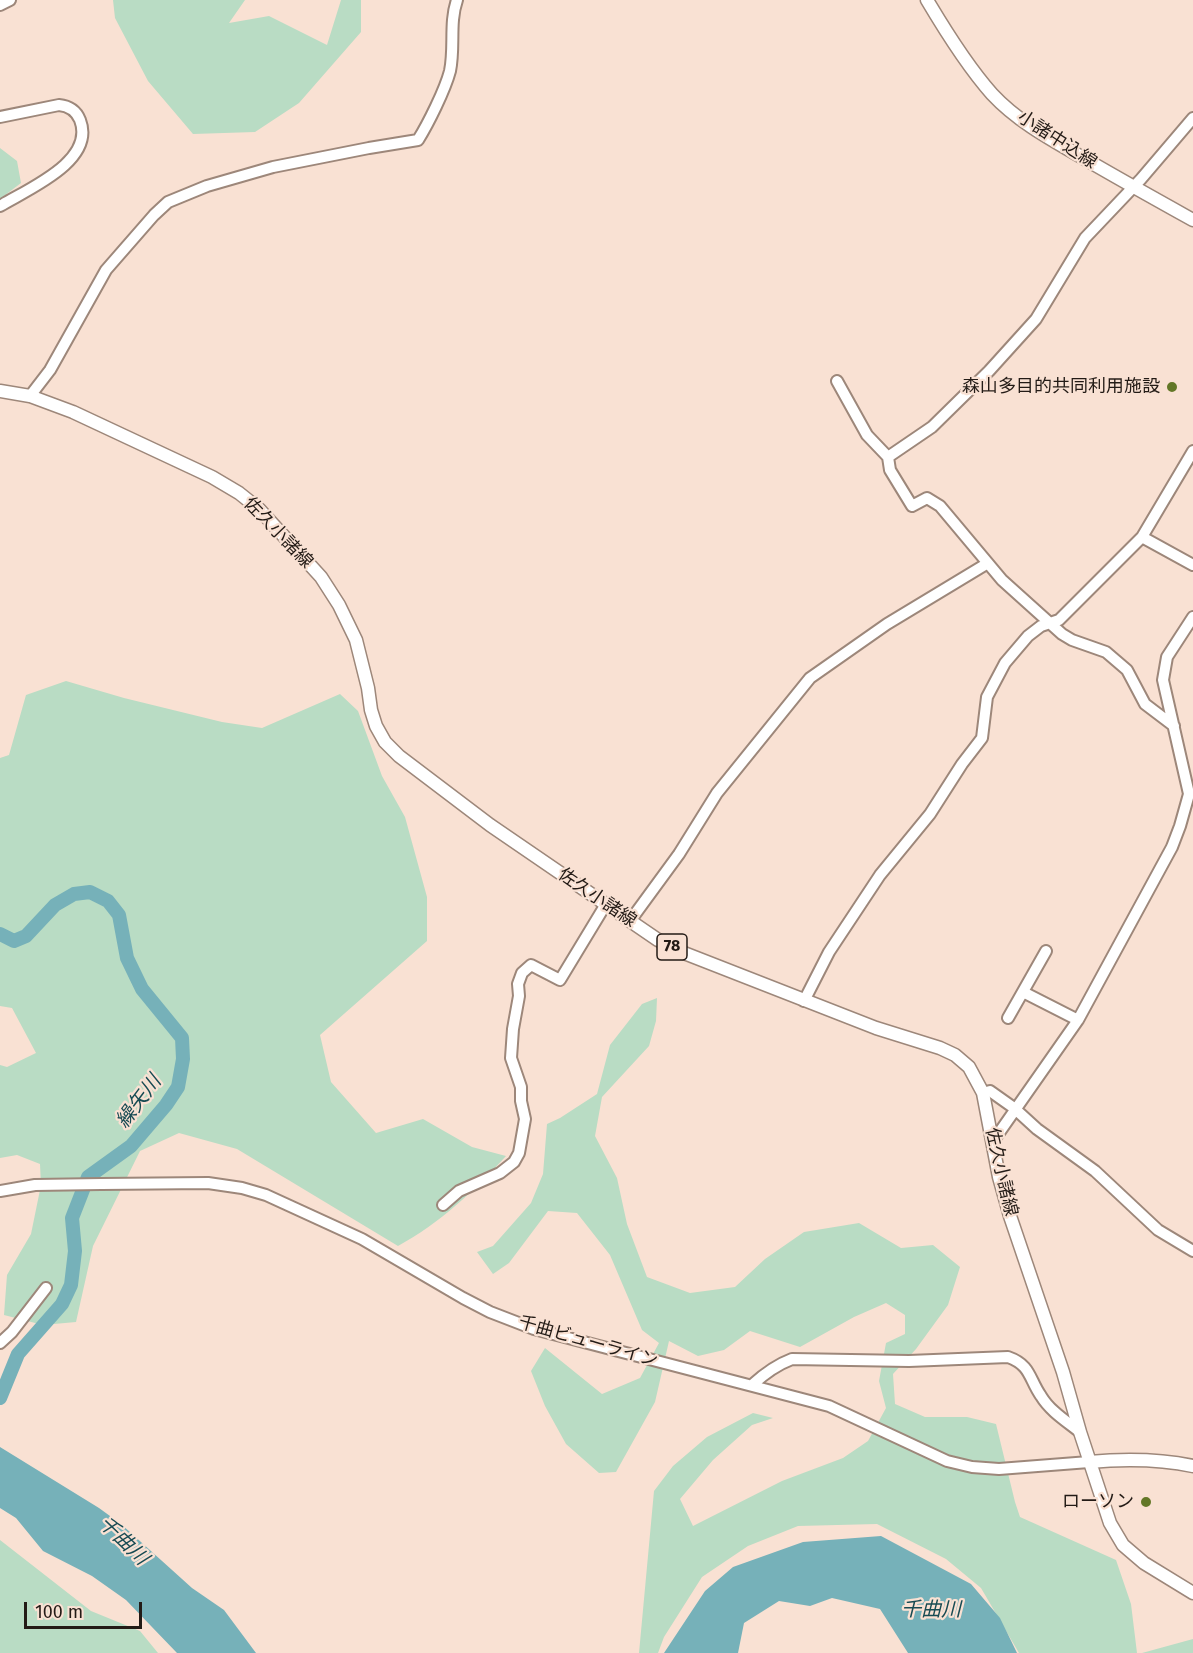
<!DOCTYPE html>
<meta charset="utf-8">
<style>
body{margin:0}
#map{position:relative;width:1193px;height:1653px;overflow:hidden;background:#f9e1d3;font-family:"Fira Sans",sans-serif}
canvas{display:block}
.scale{position:absolute;left:24px;top:1602px;width:118px;height:27px;box-sizing:border-box;border:3px solid #231b16;border-top:0;padding-left:8px;font-size:18px;line-height:21px;white-space:nowrap;color:#231b16;-webkit-text-stroke:4px #f9e1d3;paint-order:stroke}
</style>
<div id="map">
<canvas width="1193" height="1653"></canvas>
<div class="scale">100 m</div>
</div>
<script>
const c = document.querySelector('canvas').getContext('2d');
c.lineJoin = 'round';
function fill(path, color) { c.fillStyle = color; c.fill(path, 'evenodd'); }
function stroke(path, color, width, dash) { c.strokeStyle = color; c.lineWidth = width; c.lineCap = dash ? 'butt' : 'round'; c.setLineDash(dash || []); c.stroke(path); }
function label(font, color, halo, rows, align = 'center') {
  c.font = font + ' "Fira Sans","Noto Sans JP",sans-serif'; c.lineWidth = 4.5; c.setLineDash([]); c.textBaseline = 'middle'; c.strokeStyle = halo; c.fillStyle = color; for (const [text, x, y, turn = 0] of rows) {
    c.save(); c.translate(x, y); c.rotate((+turn || 0) * Math.PI / 180); c.textAlign = isNaN(turn) ? turn : align; if (halo) c.strokeText(text, 0, 0); c.fillText(text, 0, 0); c.restore();
  }
}
fill(new Path2D(`
 M113,0H245L229,23L269,16L327,45L341,0H361V32L299,103L255,132L193,134L148,81L115,18Z
 M0,148L17,161L21,183L0,199Z
 M66,681L124,698L222,722L262,728L340,694L358,711L382,776L405,817L427,897V941L320,1035L331,1082L376,1133L423,1119L472,1147L506,1156C474,1191 440,1223 398,1246L237,1149L179,1133L140,1151L93,1246L76,1322L43,1325L4,1315L7,1275L31,1234L41,1185L40,1164L17,1155L0,1158V1065L7,1067L36,1053L12,1008L0,1006V758L9,755L26,695Z
 M657,998L656,1021L649,1046L602,1097L595,1136L617,1178L627,1224L647,1277L690,1293L735,1287L765,1259L804,1232L859,1223L901,1248L933,1245L960,1267L948,1305L916,1349L893,1374L895,1404L925,1417H967L996,1424L1015,1502L1020,1517L1116,1560L1131,1604L1137,1653H1019L981,1588L946,1559L877,1524L798,1526L748,1546L702,1577L664,1637L658,1653H639L654,1491L673,1466L707,1437L753,1413L773,1418L752,1425L713,1460L680,1499L693,1526L782,1481L843,1458L868,1441L886,1408L879,1381L886,1343L905,1334V1315L886,1303L854,1317L800,1347L750,1331L724,1350L698,1356L669,1341L655,1402L616,1472L599,1473L566,1444L545,1406L531,1371L545,1348L602,1394L640,1378L659,1343L642,1330L610,1255L577,1213L548,1211L509,1263L493,1274L477,1252L493,1246L531,1203L543,1174L547,1124L560,1118L597,1094L610,1045L642,1004Z
 M0,1540L91,1611L140,1631L158,1653H0Z
 M1193,1639V1653H1142Z`), '#b9dcc4');
fill(new Path2D(`
 M0,1447L99,1508L121,1524L192,1588L224,1610L256,1653H177L126,1600L92,1576L43,1551L16,1518L0,1508Z
 M881,1536L971,1584L1000,1618L1017,1653H908L880,1609L832,1598L810,1606L779,1601L744,1623L738,1653H664L705,1591L733,1567L803,1542Z`), '#76b1b9');
stroke(new Path2D(`
 M0,934L14,941L26,936L55,905L74,894L90,892L108,901L119,915L127,958L142,989L182,1038L183,1059L178,1087L166,1105L131,1146L88,1177L72,1218L75,1251L71,1285L62,1304L18,1354L0,1398`), '#76b1b9', 14);
const minor = new Path2D(`
 M0,5L10,0
 M0,117L59,105C69,106 76,110 80,120C96,161 28,189 0,206
 M837,381L867,435L888,457L890,470L912,506L927,498L940,506L1002,580L1062,634L1072,640L1106,652L1127,670L1145,704L1174,726
 M30,396L50,370L106,270L154,215L168,202L207,186L273,167L369,148L418,140C428,124 445,90 450,71C455,47 449,23 457,0
 M888,457L932,427L989,371L1036,319L1085,238L1141,179L1193,118
 M1142,537L1193,565
 M630,921L679,854L717,793L810,678L887,624L988,563
 M1023,992L1078,1020
 M804,1001L829,952L880,875L930,814L962,764L982,738L987,697L1005,663L1028,636L1041,626L1059,620L1142,537L1193,451
 M1008,1018L1046,951
 M983,1093L990,1091L1014,1108L1037,1129L1095,1171L1158,1230L1193,1251
 M994,1140L1078,1020L1172,847L1180,826L1189,794L1163,680L1167,657L1193,617
 M0,1191L35,1185L101,1184L208,1183L242,1188L266,1195L362,1239L463,1298L490,1312L534,1329L829,1406L947,1461L972,1467L999,1469L1089,1462
 M443,1205L459,1191L500,1173L514,1162L519,1153L525,1119L521,1101V1087L511,1058L513,1029L519,996L518,984L522,973L531,965L560,980L606,904
 M0,1343L12,1332L46,1288
 M752,1385C764,1374 776,1365 792,1359L909,1361L1008,1357C1031,1365 1029,1379 1041,1396C1050,1411 1066,1421 1080,1432`);
const major = new Path2D(`
 M927,0C946,32 967,66 992,94C1018,122 1052,140 1085,159C1121,180 1157,200 1193,220
 M0,391L30,396L73,412L212,477L239,493L259,509L321,577L339,605L356,640L368,688L371,710L376,726L385,742L399,756L490,825L658,940L684,953L876,1028L940,1048L955,1055L969,1067L983,1093L999,1177L1010,1216L1063,1372L1080,1432L1110,1523L1123,1545L1144,1563L1193,1593
 M1089,1462C1123,1459 1159,1459 1193,1466`);
stroke(minor, '#9d877a', 14);
stroke(major, '#9d877a', 15);
stroke(minor, '#fff', 10);
stroke(major, '#fff', 12);
for (const [x, y, r, color] of [
 [1172,387,6,"#637727"],
 [1146,1502,6,"#637727"]
]) { const dot = new Path2D(); dot.arc(x, y, r, 0, 2 * Math.PI); c.fillStyle = color; c.fill(dot); stroke(dot, '#f9e1d3', 2); }
for (const [x, y, w] of [
 [672,947,30]
]) { const box = new Path2D(); box.roundRect(x - w / 2, y - 13, w, 26, 4.5); c.fillStyle = '#f9e1d3'; c.fill(box); stroke(box, '#231b16', 1.5); }
label('bold 16px', '#231b16', null, [
 ["78",672,947]
]);
label('18px', '#231b16', '#f9e1d3', [
 ["小諸中込線",1057,140,33],
 ["佐久小諸線",278,533,46],
 ["佐久小諸線",597,898,34],
 ["佐久小諸線",1001,1172,77],
 ["千曲ビューライン",588,1342,16]
]);
label('18px', '#231b16', '#f9e1d3', [
 ["森山多目的共同利用施設",1160,387],
 ["ローソン",1134,1502]
], 'right');
label('italic 20px', '#174b53', '#f9e1d3', [
 ["繰矢川",139,1102,-53],
 ["千曲川",123,1541,44],
 ["千曲川",931,1610]
]);
</script>
